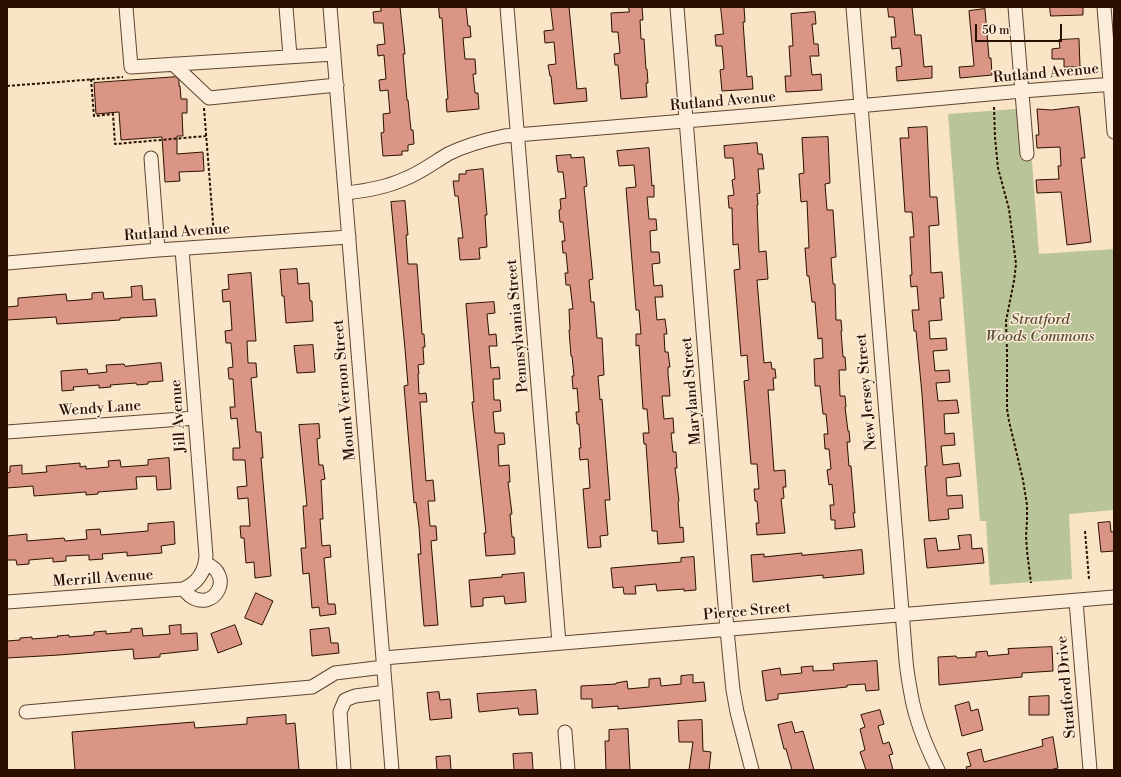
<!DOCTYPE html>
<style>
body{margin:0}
#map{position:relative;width:1121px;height:777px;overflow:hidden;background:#f9e4c5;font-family:"Libre Bodoni",serif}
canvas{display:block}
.frame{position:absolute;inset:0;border:8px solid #2b1000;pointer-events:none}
.scale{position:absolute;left:975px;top:24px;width:87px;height:18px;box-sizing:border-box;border:2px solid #2b1000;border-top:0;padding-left:5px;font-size:12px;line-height:14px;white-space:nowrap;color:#2b1000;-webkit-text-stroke:3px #fbedd9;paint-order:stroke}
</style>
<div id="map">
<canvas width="1121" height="777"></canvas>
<div class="frame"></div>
<div class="scale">50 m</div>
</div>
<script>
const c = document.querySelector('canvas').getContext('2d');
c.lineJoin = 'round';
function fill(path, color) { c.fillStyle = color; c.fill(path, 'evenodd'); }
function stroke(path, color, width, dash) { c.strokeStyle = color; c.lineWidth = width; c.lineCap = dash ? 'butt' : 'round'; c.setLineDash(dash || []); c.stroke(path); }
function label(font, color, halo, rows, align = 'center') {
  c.font = font + ' "Libre Bodoni",serif'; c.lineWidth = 3; c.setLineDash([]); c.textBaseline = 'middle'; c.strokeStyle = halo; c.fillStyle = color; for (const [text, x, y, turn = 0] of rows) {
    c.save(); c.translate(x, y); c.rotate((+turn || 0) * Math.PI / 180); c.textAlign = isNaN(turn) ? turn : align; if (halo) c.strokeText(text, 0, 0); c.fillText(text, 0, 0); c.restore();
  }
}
fill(new Path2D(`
 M1028,108L1039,254L1114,249V510L1069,514L1072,579L990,585L986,521H980L948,114Z`), '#b9c598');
const building = new Path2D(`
 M381,7H400L405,54H403L407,100H408L411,130H413L414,144L408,145V151H402V155L383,156L381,133L384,132L383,114L390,113L388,90L380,91L379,80L386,79L384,55L378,56L377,45L385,44L383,23H374L373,12L381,11Z
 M439,7H466L468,26H470L471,37L463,38L465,59H475L476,74H473L475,93H478L479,109L447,112L446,99H448L445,61L442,18H440Z
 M551,7H569L577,89L586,88L587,101L554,104L551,76H550L548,65L556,64L554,42L545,43L544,31L553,30Z
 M629,7H642L643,20H640L641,39H644L646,69H647L648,83H646L647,97L621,99L618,65H615L614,54L620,53L618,32H612L611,13L629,12Z
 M721,7H744L745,22H743L747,77L752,76L753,89L722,91L720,70L724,69L722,46H716L715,35L723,34Z
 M888,7H912L915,35H921L924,67L932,66V78L897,81L896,67L902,66L900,48L892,49L891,37H896L894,17H889Z
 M1050,7H1083V15L1051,16Z
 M985,9L989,58H991L992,75L960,78L959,67L974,66L969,11Z
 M815,12L816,24H812L814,44H818L819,56H810L812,75L821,74L822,90L786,92L785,76H791L789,46H793L791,14Z
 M1079,39L1080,67H1064V59H1052V49L1060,48L1059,40Z
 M176,77L179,80V86H180L181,99H187V113H182L183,136H177V154L203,152L204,171L179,172L180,181L165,182L162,137L121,140L119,112L96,114L94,83Z
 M1079,107L1085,158H1081L1091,242L1067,245L1061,192L1037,193L1036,180L1059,179L1058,166H1061L1060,147L1037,148L1036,135H1039L1037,109L1051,110Z
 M927,127L930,197H937L939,225L929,226L931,273L942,272L944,298H940L942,320L929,321L930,339L946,338L947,350L933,351L935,371L949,370L950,382L936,383L938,401L957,400L959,413L944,414L945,434L954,433L955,445L941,446L943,465L959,463L961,476L946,478L947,496L962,495L963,508L948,509L949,519L929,521L925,466H927L922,394L916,331H914L912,310H919L917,286L911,287L910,275H912L910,237H914L912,212H905L900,138H909L908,128Z
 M828,137L830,183L825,184L827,210H833L836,257L831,258L833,284H835L836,320H841L842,331H841L843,357H845L846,370H839L840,396H845L846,407H845L848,431H849L850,442H847L849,466H851L855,513H853L855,527L835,529V520H831L830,505H834L832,484L829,485L827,470L831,469L829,449H825L824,434H828L826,414H823L820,386H815L814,359L823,358L822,338L818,339L815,302H812L809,276H807L805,248H809L807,201L801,202L799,174L804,173L802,138Z
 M757,143L758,154H762L764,169H758L760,193L757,194L758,205H757L759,252L766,251L768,279L757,280L764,363L771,362L772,369H775L776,378H773L774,390H768L774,471L785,470L786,487H783L784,498L781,499L785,533L757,535L756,523H759L757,501H755L754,489H759L757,464H751L744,381L749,380L747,355L741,356L734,270L740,269L738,244L733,245L732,208H729L728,196L734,195L732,180L735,179L733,158H725L724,146Z
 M649,148L652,186L654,185V197H647L649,219H656L657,230L650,231L651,252H659L660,263L652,264L654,286L662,285L663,297H655L657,320L665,319L667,334H664L665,352H668L670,367H668V373L670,396H662L664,419L673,418L674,433H671L673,452H676L677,468H675L679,501L678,502L680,528L683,527L684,542L658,544L657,531H652L646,444H644L643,433H649L647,409H643L639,345L636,346V334H641L639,310H636L626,188L636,187L634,165L619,166L617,151Z
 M571,155V158L584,157L587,186L584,187L593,279L589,280L591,302H594L597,338H602L604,375L598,376L600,400L602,399L610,500H605L608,535L600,536L601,547L588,548L583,489L590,488L588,459L580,460L579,448H581L579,424H577L576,412H579L577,388L573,389L572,376H574L572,356H571L569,330H570L569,309H573L570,285H566L565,273H568L566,253H563L562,241H565L563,222H560L559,210L561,209L560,199L566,198L563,172H558L556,156Z
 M483,169L487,215H485L487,247L479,248L480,259L460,260L458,238H463L458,196H455L453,181H459V174H466V171Z
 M405,201L408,235H406L408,264H417L422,334H424L425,347H423L424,364L418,365L419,374H418L419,394L426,393L427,402H420L421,416L426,481L433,480L435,501H428L430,526H436L437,540L431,541L438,625L424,626L418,554H421L419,527L416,502L414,503L404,386L408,385L405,349L391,202Z
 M297,269L298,284L309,283L310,301H312L313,321L286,323L284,296H282L280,270Z
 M251,273L256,341H247L248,363H256L257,377L251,378L256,432H261L263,458H261L271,576L255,578L254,562L246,563L244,538H241L240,526H250L248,498L238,499L237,487L247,486L245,460H233V448H240L237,418L231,419L230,407H235L233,379H229L228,368L233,367L231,343H226L225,331L232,330L230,301L223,302L222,290L229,289L228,275Z
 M142,286L143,300L155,299L157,316L120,318V320L57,324L56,317L7,320V307L18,306V298L66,294L67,301L92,299V293L103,292L104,299L132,297L131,287Z
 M494,302L495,313L487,314L489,335L496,334L497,346H489L491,368L499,367L500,379H493L494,400H500L501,411L493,412L495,433H504L505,444L498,445L499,466L509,465L510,482H508L512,514H510L512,537H514L515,554L486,556L484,533H486L472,402H474L466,304Z
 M313,345L315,372L297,373L294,346Z
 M161,363L163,381L148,382V384L137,385L136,383L110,385L111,387L99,388V385L73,387L74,390L62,391L61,371L87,369L88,374L107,372L106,365L124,364L125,366Z
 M319,424L320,438L317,439L319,465H323L325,479L321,480L323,519H320L322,546L330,545L331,557L324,558L328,604H335L336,614L320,616L319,607L312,608L309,573L303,574L301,548H306L303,506H307L299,425Z
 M169,458L171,489L157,490L156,476L136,477L137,489L98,492V494L86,495V492L34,496L33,486L7,488V473L10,472V466L22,465V474L47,472L46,466L80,463V467L86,466V469L109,467L108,461L120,460L121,467L148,465V460Z
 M174,522L175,544L161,546L162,553L127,556V552L102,554L103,559L89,560V555L66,556V561L53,562V558L29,560V564L17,565L16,560H7V536L27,534V541L64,538L65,541L87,539L86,530L100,529L101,535L148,531V524Z
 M1110,522L1111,532H1114V551L1101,552L1098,523Z
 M971,535L972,549L982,548L984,563L927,568L924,539L936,538L938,551L960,549L958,536Z
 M862,550L864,574L823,578V575L753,582L751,555L764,554V557L802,553V555Z
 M694,557L696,590L684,591V589L657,591L656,584L635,586L636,594H624L623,587L613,588L611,568L681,562V558Z
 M524,573L526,602L505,604L504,596L483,598V606L471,607L469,580L502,577V575Z
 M256,593L273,601L262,625L245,618Z
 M181,625V634L197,633L198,650L160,654V657L134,659L133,649L59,655L7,658V641L20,640V638L32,637V639L58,637L57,636L69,635V637L94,635V632L106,631V634L131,632V629L142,628L143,636L170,634L169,626Z
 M235,625L242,644L218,653L211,634Z
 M329,628L331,643H338L339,653L312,656L310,630Z
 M1052,647L1053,671L1022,673V677L939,685L938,657L956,656L957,658L976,657V652L987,651L988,656L1009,654L1008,649Z
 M877,661L879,690L866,691L865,684L847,685V687L778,694V699L766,701L762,671L780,668L781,675L802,673L801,667L813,666V671L834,670L833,664Z
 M693,675V683L704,682L706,701L618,709V706L592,708V699H581V686L616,684V683L627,681L628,689L649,687V679L660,678L661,686L681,684V676Z
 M536,690L538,714L519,715L518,708L479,712L477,694Z
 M439,692L440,700L450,699L452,718L430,720L427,693Z
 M1049,696V715H1029V697Z
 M969,702L971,711L978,709L983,730L962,736L955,706Z
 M880,710L884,724L878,726L883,744L889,742L893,754L889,755L893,770H866L860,752L865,750L860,729L865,727L861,715Z
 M286,715V724L295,723L299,770H75L72,732L194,722L195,728L247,724V718Z
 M702,720L703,751L711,752L709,770H689L693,742H679L678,721Z
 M792,722L795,733L803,731L814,770H792L786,749H784L778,725Z
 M628,729L630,770H606L605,741H609V730Z
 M1053,737L1058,768L1050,770H967L966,767L971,766L967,753L981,749L984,762L1043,746L1042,740Z
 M532,753L533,770H514L513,754Z
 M450,756L451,770H437L436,757Z`);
fill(building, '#da9585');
stroke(building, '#2b1000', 1);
const minor = new Path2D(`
 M126,7L131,67L334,54
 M286,7L290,56
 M330,7L392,770
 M507,7L559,643
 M677,7L727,630L733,690L737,712L752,770
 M853,7L906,661C907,672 909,683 911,694C915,718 927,748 938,770
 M1015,7L1027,154
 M1104,7L1114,132
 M173,64L209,98L337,85
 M151,158L158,250
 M345,193C365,191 384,188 402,180C419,174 433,163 448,154C466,145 485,140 504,136L781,113L1022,91L1114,84
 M7,263L158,250L349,237
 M7,432L195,418
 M183,589C185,591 188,594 190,596C214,613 236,575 205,563
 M1076,601L1090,770
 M7,602L183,589C198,583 205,572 206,556L182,249
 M383,658L1114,597
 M26,712L312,687L335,673L384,667
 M565,732L568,770
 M344,770L340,712L345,700L355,696L386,692`);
stroke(minor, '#5e4531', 15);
stroke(new Path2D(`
 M91,79L94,116L113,114L115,144L206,136
 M7,86L123,77
 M994,107L995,138L998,168L1009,209L1016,264L1014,281L1006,321L1007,352V409L1009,421L1023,480L1027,505V521L1026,536L1027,551L1031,583
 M204,108L214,235
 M1085,531L1089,579`), '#2b1000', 2, [3, 2]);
stroke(minor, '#fbedd9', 13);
label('15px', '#2b1000', '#fbedd9', [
 ["Rutland Avenue",1046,74,-5],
 ["Rutland Avenue",723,102,-5],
 ["Rutland Avenue",177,233,-4],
 ["Pennsylvania Street",518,326,-95],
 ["Mount Vernon Street",345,390,-95],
 ["Maryland Street",692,391,-95],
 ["New Jersey Street",867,392,-95],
 ["Wendy Lane",100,409,-4],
 ["Jill Avenue",179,416,-94],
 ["Merrill Avenue",103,579,-4],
 ["Pierce Street",747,612,-5],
 ["Stratford Drive",1067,687,-95]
]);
label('italic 15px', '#5d4f35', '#fbedd9', [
 ["Stratford",1040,320],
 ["Woods Commons",1040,337]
]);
</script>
